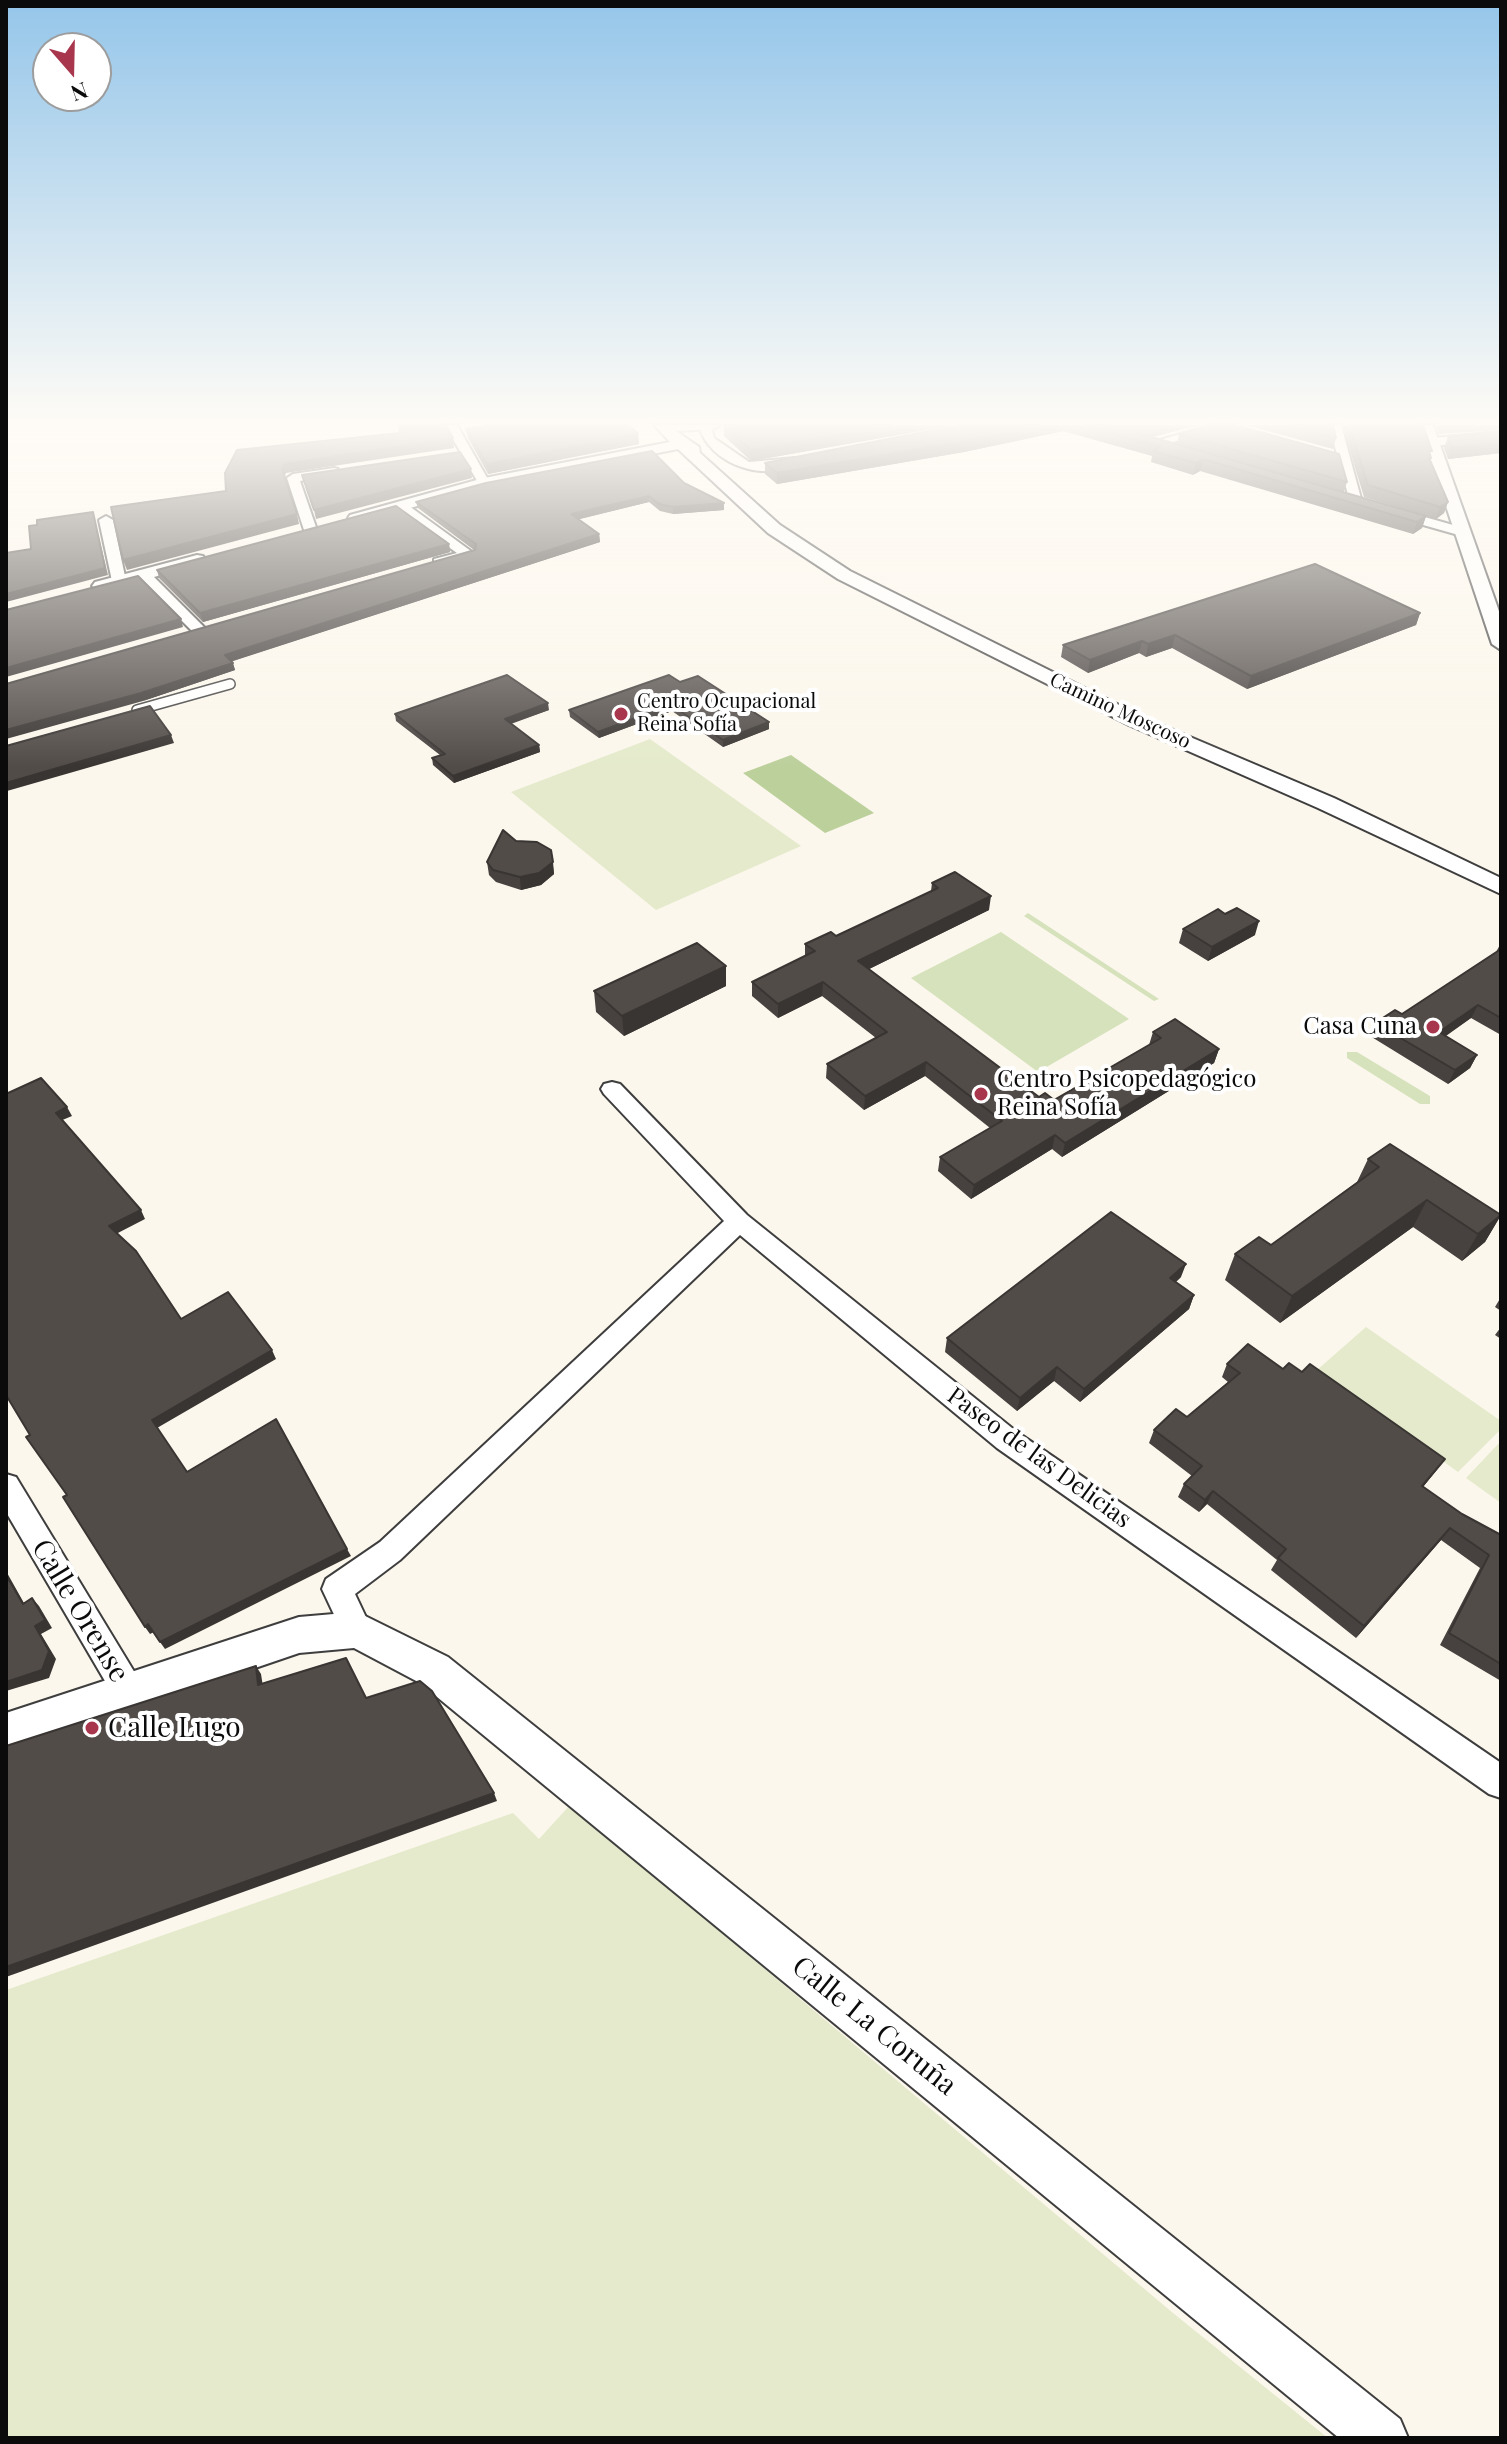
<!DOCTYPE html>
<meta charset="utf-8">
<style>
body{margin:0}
#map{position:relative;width:1507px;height:2444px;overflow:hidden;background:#fcf7ec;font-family:"Playfair Display",serif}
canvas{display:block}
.frame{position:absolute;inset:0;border:8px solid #0b0b0b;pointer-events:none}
.north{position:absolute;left:32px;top:32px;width:80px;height:80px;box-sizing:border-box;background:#fff;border:2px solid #9d9d9d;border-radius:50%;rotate:160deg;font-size:22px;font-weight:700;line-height:32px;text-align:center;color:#0b0b0b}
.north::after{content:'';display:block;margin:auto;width:28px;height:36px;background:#a8374d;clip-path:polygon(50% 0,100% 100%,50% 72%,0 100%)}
</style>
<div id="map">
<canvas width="1507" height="2444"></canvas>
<div class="frame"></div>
<div class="north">N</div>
</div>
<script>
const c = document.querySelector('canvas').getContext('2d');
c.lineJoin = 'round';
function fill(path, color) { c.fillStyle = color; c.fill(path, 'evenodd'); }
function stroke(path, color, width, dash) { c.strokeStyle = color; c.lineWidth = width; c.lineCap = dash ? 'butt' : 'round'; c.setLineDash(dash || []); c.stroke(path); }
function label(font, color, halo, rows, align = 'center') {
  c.font = font + ' "Playfair Display",serif'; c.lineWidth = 8; c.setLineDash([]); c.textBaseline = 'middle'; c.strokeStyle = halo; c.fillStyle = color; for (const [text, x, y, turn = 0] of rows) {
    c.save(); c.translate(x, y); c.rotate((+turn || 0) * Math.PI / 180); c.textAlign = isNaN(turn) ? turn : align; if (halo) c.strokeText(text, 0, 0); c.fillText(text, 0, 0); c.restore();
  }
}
fill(new Path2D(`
 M1028,913L1159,999L1154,1001L1024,916Z
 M1001,932L1129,1019L1038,1072L911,978Z
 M1347,1052H1357L1430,1096V1104H1420L1347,1058Z`), '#d5e2bb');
fill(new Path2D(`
 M791,755L874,813L825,833L743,773Z`), '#bcd09c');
fill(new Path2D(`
 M650,739L801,846L656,910L511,792Z
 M1366,1327L1501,1421V1429L1458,1472L1317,1370Z
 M1501,1441V1503L1466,1478Z
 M570,1805L1173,2313L1328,2438H6V1990L513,1813L539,1839Z`), '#e4eacb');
const service = new Path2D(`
 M137,710L230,684`);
const minor = new Path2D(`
 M445,425H457L490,483L488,486H480Z
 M699,425H711L714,438L749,462L795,458L801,462C768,484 708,465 699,425Z
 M1212,425H1233L1152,448L1146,444Z
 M1329,425H1341L1362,502L1361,505L1350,502Z
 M1501,432V440L1432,446L1426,442L1432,438Z
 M334,468L338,469V475L300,481L317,530L305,533L287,478L293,474Z
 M395,503H405L475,554L444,565H434V559L457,553L395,509Z
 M1393,508L1467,529L1469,532L1462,536L1388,515L1387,512Z
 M106,516L113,520L126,581L119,585L112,581L99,520Z
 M143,570L148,571L205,628V634H195L138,577V571Z
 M612,1082L620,1084L747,1215L1017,1432L1501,1763V1798L1489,1794L997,1448L740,1235L400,1560L355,1594L372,1630L368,1640L357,1644L346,1640L322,1589L326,1579L380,1542L724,1221L604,1094L601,1089L604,1084Z
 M6,1474L16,1477L141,1683L146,1694L141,1705L130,1709L119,1705L6,1512Z`);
const tertiary = new Path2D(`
 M654,425H720L713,429L676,431L699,447L700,453L780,525L850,571L1143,717L1334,798L1501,878V894L1318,808L1129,725L838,579L768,533L678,449L486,487L356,523L348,518L350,515L484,478L670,442Z
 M1419,425H1433L1501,617V650L1492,644Z
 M197,555L203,556L206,560L203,564L101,591L92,586L95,582Z
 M357,1612L448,1657L1400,2419L1408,2438H1339L420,1683L354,1648L299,1653L6,1753V1713L299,1617Z`);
stroke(service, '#3e3e3e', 12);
stroke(minor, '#3e3e3e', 4);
stroke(tertiary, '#3e3e3e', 4);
stroke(service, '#fff', 9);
fill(minor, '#fff');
fill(tertiary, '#fff');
fill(new Path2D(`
 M954,425L751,461L724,436V426Z
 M960,425H1199L1152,437L1426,516L1422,528L1413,534L1200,471L1193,475L1151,462L1152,456L1063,431L964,452L777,484L765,474V463Z
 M1246,425H1333L1336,438L1333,449Z
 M1342,425H1423L1431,458L1430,462L1448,502L1444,513L1436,519L1364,497Z
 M1436,425H1501V430L1439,434Z
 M466,429L638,434L639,444L488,474L468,438Z
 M1179,434L1347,482L1344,492L1177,444Z
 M1448,437L1501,443V453L1448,459L1444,448Z
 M684,483L724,503V510L673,514L660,511L649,502L579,519L599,534L600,542L232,661L235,670L143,701L474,550L418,508L416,502Z
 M449,544L450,552L203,622L159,578L157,570Z
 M1420,613L1416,625L1247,689L1172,648L1146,657L1139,653L1088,673L1061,657L1063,645Z
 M680,682L769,722V729L723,747L672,711L599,738L570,717L569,710Z
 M549,710L511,724L539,745L540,752L454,783L433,765L432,758L440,755L396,721L395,714Z
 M516,841L551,850L554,874L541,885L521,890L496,882L489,875L487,862Z
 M932,883L989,910L869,969L1039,1097L1054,1100L1149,1045L1153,1032L1219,1049L1214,1063L1062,1157L1052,1149L971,1199L938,1171L940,1157L990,1128L925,1076L864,1110L826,1078L827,1064L876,1038L822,996L778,1018L752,996V982L805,956V944L836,936L931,891Z
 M1225,914L1255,935L1208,961L1179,943L1183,929Z
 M1501,943V1035L1471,1018L1446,1036L1477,1055L1470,1068L1448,1084L1370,1036L1375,1023L1402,1014L1496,952Z
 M726,986L624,1036L596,1012L594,991Z
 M1368,1159L1501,1215L1485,1242L1462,1261L1413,1227L1280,1323L1225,1280L1235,1254L1271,1245L1357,1182Z
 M1181,1277L1176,1282L1194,1295L1189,1309L1080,1402L1054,1381L1017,1411L945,1352L947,1338Z
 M1501,1297V1311L1495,1307Z
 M1501,1327V1339L1495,1335Z
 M1227,1364L1283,1369L1302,1372L1445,1459L1423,1487L1462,1514L1501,1535V1681L1440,1645L1480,1568L1441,1540L1356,1638L1271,1570L1277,1560L1207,1504L1199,1512L1178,1497L1184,1484L1192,1476L1149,1443L1154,1430L1187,1417L1228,1382L1222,1377Z`), '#47413f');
fill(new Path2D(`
 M892,425H954L751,461V450Z
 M1039,425H1064L1063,431L964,452L777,484V473Z
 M1157,425H1199L1152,437L1154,426Z
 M638,434L639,444L488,474L487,464Z
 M453,438L454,448L286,473L284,479L282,469L284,464Z
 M1501,443V453L1448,459L1452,448Z
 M1203,459L1200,471L1193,475L1196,463Z
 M471,469L472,478L316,519L314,510Z
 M649,496V502L572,521L571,514Z
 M1448,502L1444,513L1436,519L1440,507Z
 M724,503V510L673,514V507Z
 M93,512L108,575L6,602V594Z
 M297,514L299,524L127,570L123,560Z
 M1426,516L1422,528L1413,534L1417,522Z
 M599,534L600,542L227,663L225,655Z
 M449,544L450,552L203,622L200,613Z
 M1420,613L1416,625L1247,689L1251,676Z
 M181,619L183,627L6,677V668Z
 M1175,635L1172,648L1146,657L1148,644Z
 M1142,641L1139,653L1088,673L1090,660Z
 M233,663L235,670L143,701L6,739V730Z
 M548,703L549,710L506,725L505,719Z
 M671,705L672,711L599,738L598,732Z
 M769,722V729L723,747V740Z
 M171,735L174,743L7,791L6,788V783Z
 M539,745L540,752L454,783L453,776Z
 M553,862L554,874L541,885L521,890L520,877Z
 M991,896L989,910L857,975L858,961Z
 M1259,921L1255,935L1208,961L1212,947Z
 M726,966V986L624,1036L622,1016Z
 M823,982L822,996L778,1018V1004Z
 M1478,1005L1471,1018L1432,1045L1439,1032Z
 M1219,1049L1214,1063L1062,1157L1065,1143Z
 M1477,1055L1470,1068L1448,1084L1455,1070Z
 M926,1062L925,1076L864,1110L865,1096Z
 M67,1107L72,1116L60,1121L56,1113Z
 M1055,1135L1052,1149L971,1199L974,1185Z
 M1427,1200L1413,1227L1280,1323L1292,1296Z
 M141,1210L145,1219L114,1235L109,1226Z
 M1501,1215L1485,1242L1462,1261L1478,1234Z
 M1186,1264L1181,1277L1165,1291L1170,1278Z
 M1194,1295L1189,1309L1080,1402L1084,1389Z
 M272,1350L276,1359L157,1428L152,1420Z
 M1057,1367L1054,1381L1017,1411L1020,1398Z
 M1445,1459L1436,1471L1413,1499L1422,1486Z
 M1213,1491L1207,1504L1199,1512L1205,1500Z
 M1450,1528L1441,1540L1356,1638L1364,1626Z
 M347,1549L351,1556L165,1649L160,1642Z
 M6,1571L29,1612L23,1604L6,1575Z
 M32,1598L39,1606L52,1628L41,1634L56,1659L49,1678L6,1691V1682L35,1626Z
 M148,1624L154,1632L150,1634L145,1627Z
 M256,1666L261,1674L264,1693L258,1685Z
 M494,1793L497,1801L6,1977V1967Z`), '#393533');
const building = new Path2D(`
 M399,425H446L453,438L284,464L282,469L297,514L123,560L111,507L226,491L225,473L237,450L400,433Z
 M487,425H629L638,434L487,464L466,429Z
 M724,425H892L751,450Z
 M960,425H1039L965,441L777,473L765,463Z
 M1084,425H1110L1426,516L1417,522L1203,459L1196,463L1153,451L1161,447Z
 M1215,425H1235L1339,454L1347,482L1179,434Z
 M1289,425H1333L1336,438Z
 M1349,425H1423L1432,451H1429L1431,458H1429L1448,502L1440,507L1368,485Z
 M1501,432V443L1452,448L1448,437Z
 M652,451L684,483L724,503L673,507L659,504L649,496L571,514L599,534L225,655L233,663L141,693L6,730V684L475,550L476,544L416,502L486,483Z
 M460,452L471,469L314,510L302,475Z
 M396,506L449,544L200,613L157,570Z
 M93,512L105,568L6,594V553L31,549L29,526L37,525V520Z
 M1315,564L1420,613L1251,676L1175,635L1148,644L1142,641L1090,660L1063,645Z
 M138,576L181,619L6,668V610Z
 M507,675L548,703L505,719L539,745L453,776L432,758L445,754L395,714Z
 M669,675L680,682L698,676L769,722L723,740L671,705L598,732L569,710Z
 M150,706L171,735L6,783V746Z
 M503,830L516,841L537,842L551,850L553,862L539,873L520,877L493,870L487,862Z
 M955,872L991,896L858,961L1039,1097L1045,1093L1054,1100L1161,1038L1153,1032L1175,1019L1219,1049L1065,1143L1055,1135L974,1185L940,1157L1002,1121L926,1062L865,1096L827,1064L887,1032L823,982L778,1004L752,982L815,951L805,944L831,932L836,936L938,888L932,883Z
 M1237,908L1259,921L1212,947L1183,929L1218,909L1225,914Z
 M697,943L726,966L622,1016L594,991Z
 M1501,949V1018L1478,1005L1439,1032L1477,1055L1455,1070L1375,1023L1395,1010L1402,1014Z
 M41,1078L67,1107L56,1113L141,1210L109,1226L136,1251L181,1319L228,1292L272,1350L152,1420L187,1472L276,1419L347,1549L160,1642L148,1624L145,1627L63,1497L67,1495L26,1437L30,1435L6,1395V1094Z
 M1390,1144L1501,1215L1478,1234L1427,1200L1292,1296L1235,1254L1259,1237L1271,1245L1379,1167L1368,1159Z
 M1111,1212L1186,1264L1170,1278L1194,1295L1084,1389L1057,1367L1020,1398L947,1338Z
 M1248,1344L1283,1369L1289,1363L1302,1372L1310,1364L1445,1459L1422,1486L1462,1514L1501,1535V1664L1449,1633L1489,1555L1450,1528L1364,1626L1278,1558L1286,1549L1213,1491L1205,1500L1184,1484L1202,1466L1154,1430L1176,1409L1187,1417L1240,1373L1227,1364Z
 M6,1575L23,1604L32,1598L45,1620L35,1626L49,1651L42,1670L6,1682Z
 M346,1658L366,1698L420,1681L432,1691L494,1793L6,1967V1746L256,1666L258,1685Z`);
fill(building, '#524c49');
stroke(building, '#393533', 2);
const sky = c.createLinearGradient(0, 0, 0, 767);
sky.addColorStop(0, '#95c6ea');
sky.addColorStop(0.55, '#fefbf6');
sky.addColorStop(1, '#fefbf600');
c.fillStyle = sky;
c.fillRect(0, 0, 1507, 767);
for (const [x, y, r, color] of [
 [621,714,8,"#a8374d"],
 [1433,1027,8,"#a8374d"],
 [981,1094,8,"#a8374d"],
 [92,1728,8,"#a8374d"]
]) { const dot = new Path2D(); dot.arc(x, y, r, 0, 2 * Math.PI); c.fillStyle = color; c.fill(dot); stroke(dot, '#fff', 3); }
label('20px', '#0b0b0b', '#fff', [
 ["Centro Ocupacional",637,702],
 ["Reina Sofía",637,725]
], 'left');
label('20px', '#0b0b0b', '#fff', [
 ["Camino Moscoso",1120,711,25]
]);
label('24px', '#0b0b0b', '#fff', [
 ["Casa Cuna",1417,1027],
 ["Centro Psicopedagógico",997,1080,"left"],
 ["Reina Sofía",997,1108,"left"]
], 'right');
label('24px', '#0b0b0b', '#fff', [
 ["Paseo de las Delicias",1039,1458,36]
]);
label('28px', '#0b0b0b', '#fff', [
 ["Calle Orense",80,1611,59],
 ["Calle La Coruña",874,2026,39]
]);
label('28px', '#0b0b0b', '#fff', [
 ["Calle Lugo",108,1728]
], 'left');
</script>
